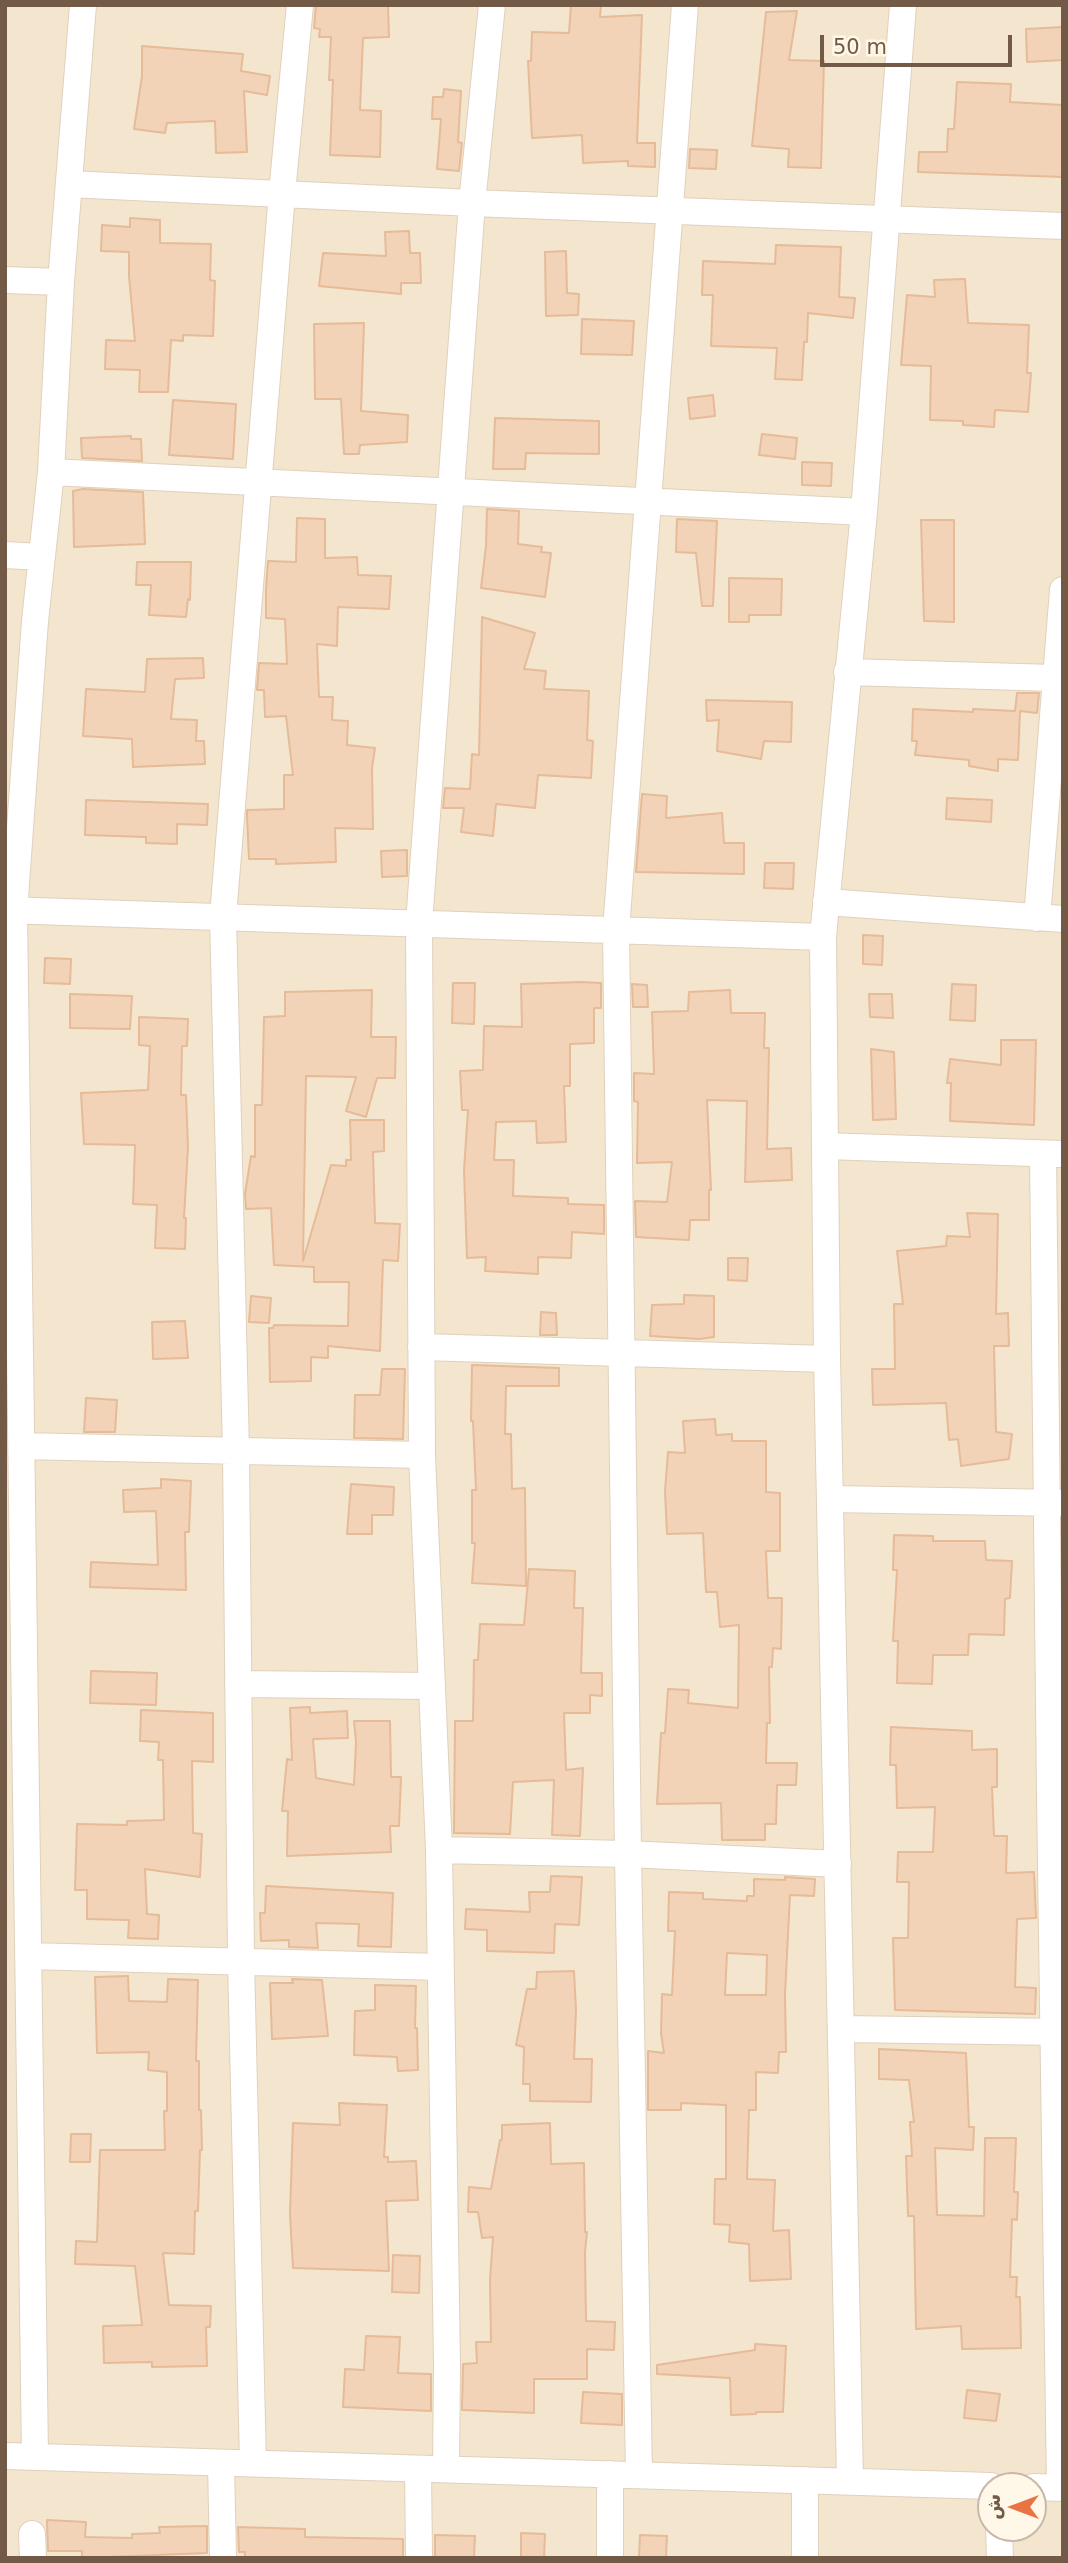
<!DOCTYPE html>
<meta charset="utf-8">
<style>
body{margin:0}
#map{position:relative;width:1068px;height:2563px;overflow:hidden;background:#fcf3e0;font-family:"DejaVu Sans","Noto Naskh Arabic",sans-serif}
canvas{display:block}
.frame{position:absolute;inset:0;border:7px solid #735a47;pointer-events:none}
.north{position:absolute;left:977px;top:2472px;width:70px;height:70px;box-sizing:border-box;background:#fff7e7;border:2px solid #c7b8a7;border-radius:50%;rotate:270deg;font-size:19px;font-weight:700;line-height:28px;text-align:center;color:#735a47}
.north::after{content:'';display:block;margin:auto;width:24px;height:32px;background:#e97342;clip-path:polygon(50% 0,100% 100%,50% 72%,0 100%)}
.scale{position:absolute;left:820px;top:35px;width:192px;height:32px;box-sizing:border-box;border:4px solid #735a47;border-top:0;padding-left:9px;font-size:21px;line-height:24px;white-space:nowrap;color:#735a47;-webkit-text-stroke:5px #fff7e7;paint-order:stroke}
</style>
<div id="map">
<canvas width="1068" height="2563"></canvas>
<div class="frame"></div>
<div class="north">ش</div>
<div class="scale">50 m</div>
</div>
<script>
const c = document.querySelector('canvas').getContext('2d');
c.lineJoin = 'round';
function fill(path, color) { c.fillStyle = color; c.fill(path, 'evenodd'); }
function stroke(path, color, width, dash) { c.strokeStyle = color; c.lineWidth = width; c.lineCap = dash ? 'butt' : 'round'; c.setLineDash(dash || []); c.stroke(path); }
fill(new Path2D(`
 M5,5H1063V2558H5ZM991,2486H1033V2528H991Z`), '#f4e6ce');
const building = new Path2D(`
 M316,5H388L389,37L363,38L360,110L381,111L380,157L330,155L333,80H329L331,37H319L320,29L314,28Z
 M571,5H601L600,17L642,15L637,143H655V167L628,166V161L583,163L582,135L532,138L528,61H531L532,32L569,33Z
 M797,11L789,60L824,61L821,168L788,167L789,149L752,146L766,12Z
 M1063,27V60L1027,62L1026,29Z
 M142,46L243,54L241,71L270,76L267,95L244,91L247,152L216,153L215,121L167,123L165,133L134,129L142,76Z
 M957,82L1011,84L1010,102L1063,105V177L918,172L919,152H947L948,129H954Z
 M444,89L461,91L458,142L462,143L459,171L437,169L441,119H432L433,97H443Z
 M690,149L717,150L716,169L689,168Z
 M130,218L160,220V243L211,244L210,280L215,281L213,336L183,335V341L171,340L168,392H139L140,370L105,369L106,340L135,341L129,276V252L101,251L102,225L130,227Z
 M409,231L410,253H420L421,283H401V294L319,286L323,253L386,256L385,232Z
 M776,245L841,247L839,297L855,298L853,318L808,313L807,342H804L802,380L775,379L777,348L711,346L713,295H702L703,261L775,264Z
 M566,251L567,293L579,294L578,315L546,316L545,252Z
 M965,279L968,323L1029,325L1027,373H1031L1028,412L995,410L994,427L963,425V421L930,420L931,366L901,365L907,295L935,297L934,280Z
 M582,319L634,321L632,355L581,354Z
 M364,323L361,411L408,415L407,442L360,445L359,454H344L341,399H315L314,324Z
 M713,395L715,416L690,419L688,398Z
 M173,400L236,404L233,459L169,455Z
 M495,418L599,421V454L526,453L525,469H493Z
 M762,434L797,438L795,459L759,455Z
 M131,436V439H141L142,461L82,458L81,438Z
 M802,462L832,463L831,486L802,485Z
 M83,489L143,492L145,544L74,547L73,491Z
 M487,509L519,511L518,544L542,547L541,552L551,553L545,597L481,588L486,546Z
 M297,518L325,519V558L357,557L358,575L391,576L389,609L338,607L337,646L317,644L319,697H333L332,720L348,721L347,745L375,748L372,768L373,829L335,828L336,862L276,864V859H249L247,816V810L284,809V775H293L286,716L265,717L264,690H257L259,663L287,664L285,619L266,618V589L268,561L296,562Z
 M677,519L717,521L713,606H702L696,553L676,552Z
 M921,520H954V622L924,621Z
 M137,562H191L190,600L188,599L186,617L149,615L151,585H136Z
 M729,578L782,579L781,615H749V622H729Z
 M482,617L535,633L524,669L546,671L544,689L589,691L587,740L593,741L591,778L538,775L535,808L496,804L493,836L461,832L464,808H443L445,788L470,789L472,754L479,755Z
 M203,658L204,678L175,679L171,719L197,720L196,741H204L205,764L133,767L132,739L83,736L86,689L145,692L147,659Z
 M1017,693H1039L1037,713L1020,711L1018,760L998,759V771L969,766V760L915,755L917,741H912L913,709L973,712V709L1015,711Z
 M706,700L792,702L791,742L764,741L761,759L717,751L719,720L707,721Z
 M642,794L667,796L666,818L722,813L724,843H744V874L636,872Z
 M947,798L992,800L991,822L946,819Z
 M86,800L208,804L207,825L177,824V844L146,843V837L85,835Z
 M407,850V876L382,877L381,851Z
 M765,863H794L793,889L764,888Z
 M863,935L883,936L882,965L863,964Z
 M45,958L71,959L70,984L44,983Z
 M581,982L601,983V1008H594V1043L570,1044V1086H564L566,1142L537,1143L536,1121L496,1122L494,1160H514L513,1196L568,1198V1204L604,1205V1234L572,1232L571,1258L538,1257V1274L485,1271L486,1257L467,1258L464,1170L468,1110H462L460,1071L483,1070L484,1026L522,1027L521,984Z
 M453,983H475L474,1024L452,1023Z
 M632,984L647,985L648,1007H633Z
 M952,984L976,985L975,1021L950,1020Z
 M372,990L371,1037H396L395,1078H377L366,1117L346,1111L356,1077L306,1076L303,1261L331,1165L346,1166V1160H351L350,1120H384V1151L373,1152L375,1223L400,1224L398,1261L383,1260L380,1351L328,1346V1358L311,1357V1381L270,1382L269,1328H273L274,1325L348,1326L349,1282H314V1267L274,1265L271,1208L246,1209L245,1194L251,1156L255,1157V1105H262L264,1017L285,1016V992Z
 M730,990L731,1013H765L764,1048H769L767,1149L791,1148L792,1180L745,1182L747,1101L707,1100L711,1190H709V1220H690L689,1240L636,1237L635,1201L667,1202L672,1162L637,1163L638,1102L634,1101V1073L654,1074L652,1012L688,1011L689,992Z
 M70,994L132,996L130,1029L70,1028Z
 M869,994H892L893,1018L870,1017Z
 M139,1017L188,1019L187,1046H182L181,1095H186L188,1147L184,1218H186L185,1249L155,1248L157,1205L133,1204L135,1145L84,1144L81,1093L148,1090L150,1046L139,1045Z
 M1001,1040H1036L1034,1125L950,1121L951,1083H947L950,1059L1001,1065Z
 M871,1049L894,1052L896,1119L873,1120Z
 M967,1213L998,1214L996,1314L1008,1313L1009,1346H994L996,1432L1012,1434L1009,1459L961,1466L958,1439L949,1440L946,1403L873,1405L872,1369H895L894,1304H903L897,1251L946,1246L947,1236L970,1237Z
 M728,1258H748L747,1281L728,1280Z
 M684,1295L714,1296V1337L699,1339L650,1336L652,1305L684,1304Z
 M251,1296L271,1298L269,1323L249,1322Z
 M541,1312L556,1313L557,1335H540Z
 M185,1321L188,1358L153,1359L152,1322Z
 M472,1365L559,1368V1386H506L505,1434H511L512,1489L525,1488L526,1586L472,1583L475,1543H472V1490H476L473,1421H471Z
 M382,1369H405L403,1439L354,1438L355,1395H380Z
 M86,1398L117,1400L115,1432H84Z
 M715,1419L716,1435L732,1434V1441H766V1492L780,1493V1551H766L768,1598H782L781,1649L773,1648L772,1667H769L770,1723H767L766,1763H797L796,1785H777L776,1824H765V1840H722L721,1803L657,1804L661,1733H665L668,1689L689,1690L688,1703L738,1708L739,1625L720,1627L717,1592H706L703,1533L667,1534L665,1491L668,1452L685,1453L683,1421Z
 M161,1479L191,1481L189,1532H185L186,1590L90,1587L91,1562L158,1565L156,1511L124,1512L123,1490L161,1488Z
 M351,1484L394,1487L393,1515H372V1534H347Z
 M894,1535L933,1536V1541H985L986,1560L1012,1561L1010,1598L1005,1599L1004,1635L969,1634L968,1655H933L932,1684L897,1683L898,1641H893L897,1570H893Z
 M529,1569L575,1571L574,1608H583L581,1673H602V1696L590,1695V1713H564L566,1770L583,1768L580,1836L552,1835L554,1780L513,1782L510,1834L454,1833L455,1721H473L474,1660H478L480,1624L524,1625Z
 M91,1671L157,1673L156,1705L90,1703Z
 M310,1707V1713L347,1711L348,1738L313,1739L316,1778L354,1785L356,1742L354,1721H390L391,1777H401L399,1826H390L391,1852L287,1856L288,1811H282L287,1759L292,1760L290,1708Z
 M141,1710L213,1713V1762L192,1761L193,1833L202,1834L200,1877L145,1869L147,1914L159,1915L158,1939L128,1938L129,1920L87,1919V1890H75L77,1824L127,1825V1821L164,1820L163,1760H158L159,1742L140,1741Z
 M891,1727L972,1731V1750L997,1749V1787H992L994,1836H1007L1006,1873L1034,1872L1036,1918L1017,1919L1015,1987L1036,1988L1035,2014L895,2010L893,1938H908L909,1882H897L898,1852H933L935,1807L897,1808L896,1765H890Z
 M551,1876L582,1877L579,1925L555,1924L554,1953L487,1951V1930L465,1929L466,1909L530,1912L529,1892H550Z
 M785,1877L815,1879L814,1896L790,1895L785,1994L786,2052H779L778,2073L756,2072V2110H749L747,2179L775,2180L773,2231L789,2230L791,2279L750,2281L749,2244L729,2242L730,2225L714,2224L715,2179H726V2105L681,2103V2110H648V2051L664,2053L661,2033L662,1994L672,1995L675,1931H668L669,1892L703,1893V1899L747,1901V1896H754V1879L785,1880ZM727,1953L767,1955L766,1995H725Z
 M266,1886L393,1893L391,1947L358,1946L359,1924L316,1923L318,1948L289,1947V1940L261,1941L260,1913H265Z
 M574,1971L576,2010L574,2059H592L591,2102L530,2101V2084H523L524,2047L516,2045L527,1989H536L537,1972Z
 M128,1976L129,2001L167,2002L168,1979L198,1980L196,2061H199V2110H201L202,2150H200L198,2211H195L194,2254L163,2253L169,2305L211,2306L210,2327H206L207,2366L152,2367V2362L104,2363L103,2326L142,2325L135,2266L75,2264L76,2241L97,2242L100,2150H165L164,2111H167V2072L148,2070L149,2052L97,2053L95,1977Z
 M292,1979L322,1980L328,2036L272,2039L270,1983H293Z
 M375,1985L416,1986L415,2028H417L418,2070L398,2071L397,2057L354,2055L355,2011L375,2010Z
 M879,2049L966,2053L969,2127H974L973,2150L935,2148L937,2215L984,2216L985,2138H1016L1014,2192H1018L1017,2220L1012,2219L1010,2277H1017L1016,2297H1020L1021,2348L962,2349L961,2326L916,2329L914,2216H908L906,2156H912L910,2122H914L909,2080L879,2079Z
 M339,2103L387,2105L384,2157H388V2162L416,2161L418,2200L386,2201L389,2271L293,2268L290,2214L293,2123L340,2125Z
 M550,2123L551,2164L584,2163L585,2232H587L585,2252L586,2321L615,2322L614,2350L587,2349V2379H534V2413L462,2410L463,2364L477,2363L476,2342H491L490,2280L493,2237L482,2238L478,2212H468L469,2187L491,2189L500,2140H502V2125Z
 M71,2134H91L90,2162H70Z
 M393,2255L420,2256L419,2293L392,2292Z
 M366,2336L400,2337L398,2373L431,2374V2411L343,2407L345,2369L364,2370Z
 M755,2344L786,2346L783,2412H756V2414L731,2415L730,2378L657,2374V2365L755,2350Z
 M967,2390L1000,2394L996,2421L964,2418Z
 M583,2392L622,2394V2425L581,2423Z
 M47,2520L86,2522L85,2537L132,2538V2534L160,2533L159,2527L207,2526V2553L82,2558V2551H48Z
 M238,2527L305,2529V2537L403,2539V2558H245V2552H239Z
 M521,2533L545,2534L544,2558H521Z
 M435,2535L475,2536L474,2558H435Z
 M640,2535L667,2536L666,2558H639Z`);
fill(building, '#f2d3b7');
stroke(building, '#e5bb98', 2);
const minor = new Path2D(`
 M69,184L472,203L1063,226
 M5,280L61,282
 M51,472L864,512
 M5,555L42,557
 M847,672L1055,678
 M826,902L1063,919
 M5,910L823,937
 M1037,918L1063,590
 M825,1146L1063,1154
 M1043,1154C1045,1599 1055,2043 1060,2488
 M421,1347L827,1359
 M22,1446L422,1455
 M831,1499L1061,1503
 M238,1684L431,1686
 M439,1850L628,1854L838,1864
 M28,1956L440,1967
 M841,2029L1063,2032
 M5,2456L991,2486
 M35,2457L14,911L35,621L51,472L61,282L83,5
 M221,2463L223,2558
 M253,2463L241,1961L236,1451L223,916L282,193L300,5
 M418,2469L419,2558
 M446,2469L447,2365L439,1850L422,1455L419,923L472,203L492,5
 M610,2474V2558
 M639,2474L628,1854L616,930L685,5
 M805,2480V2558
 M850,2480L827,1359L823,937L864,512L903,5
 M1033,2487L1063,2488
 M999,2528L1000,2558
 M32,2534L33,2558`);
stroke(minor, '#e0d0bc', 28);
stroke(minor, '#fff', 26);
</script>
